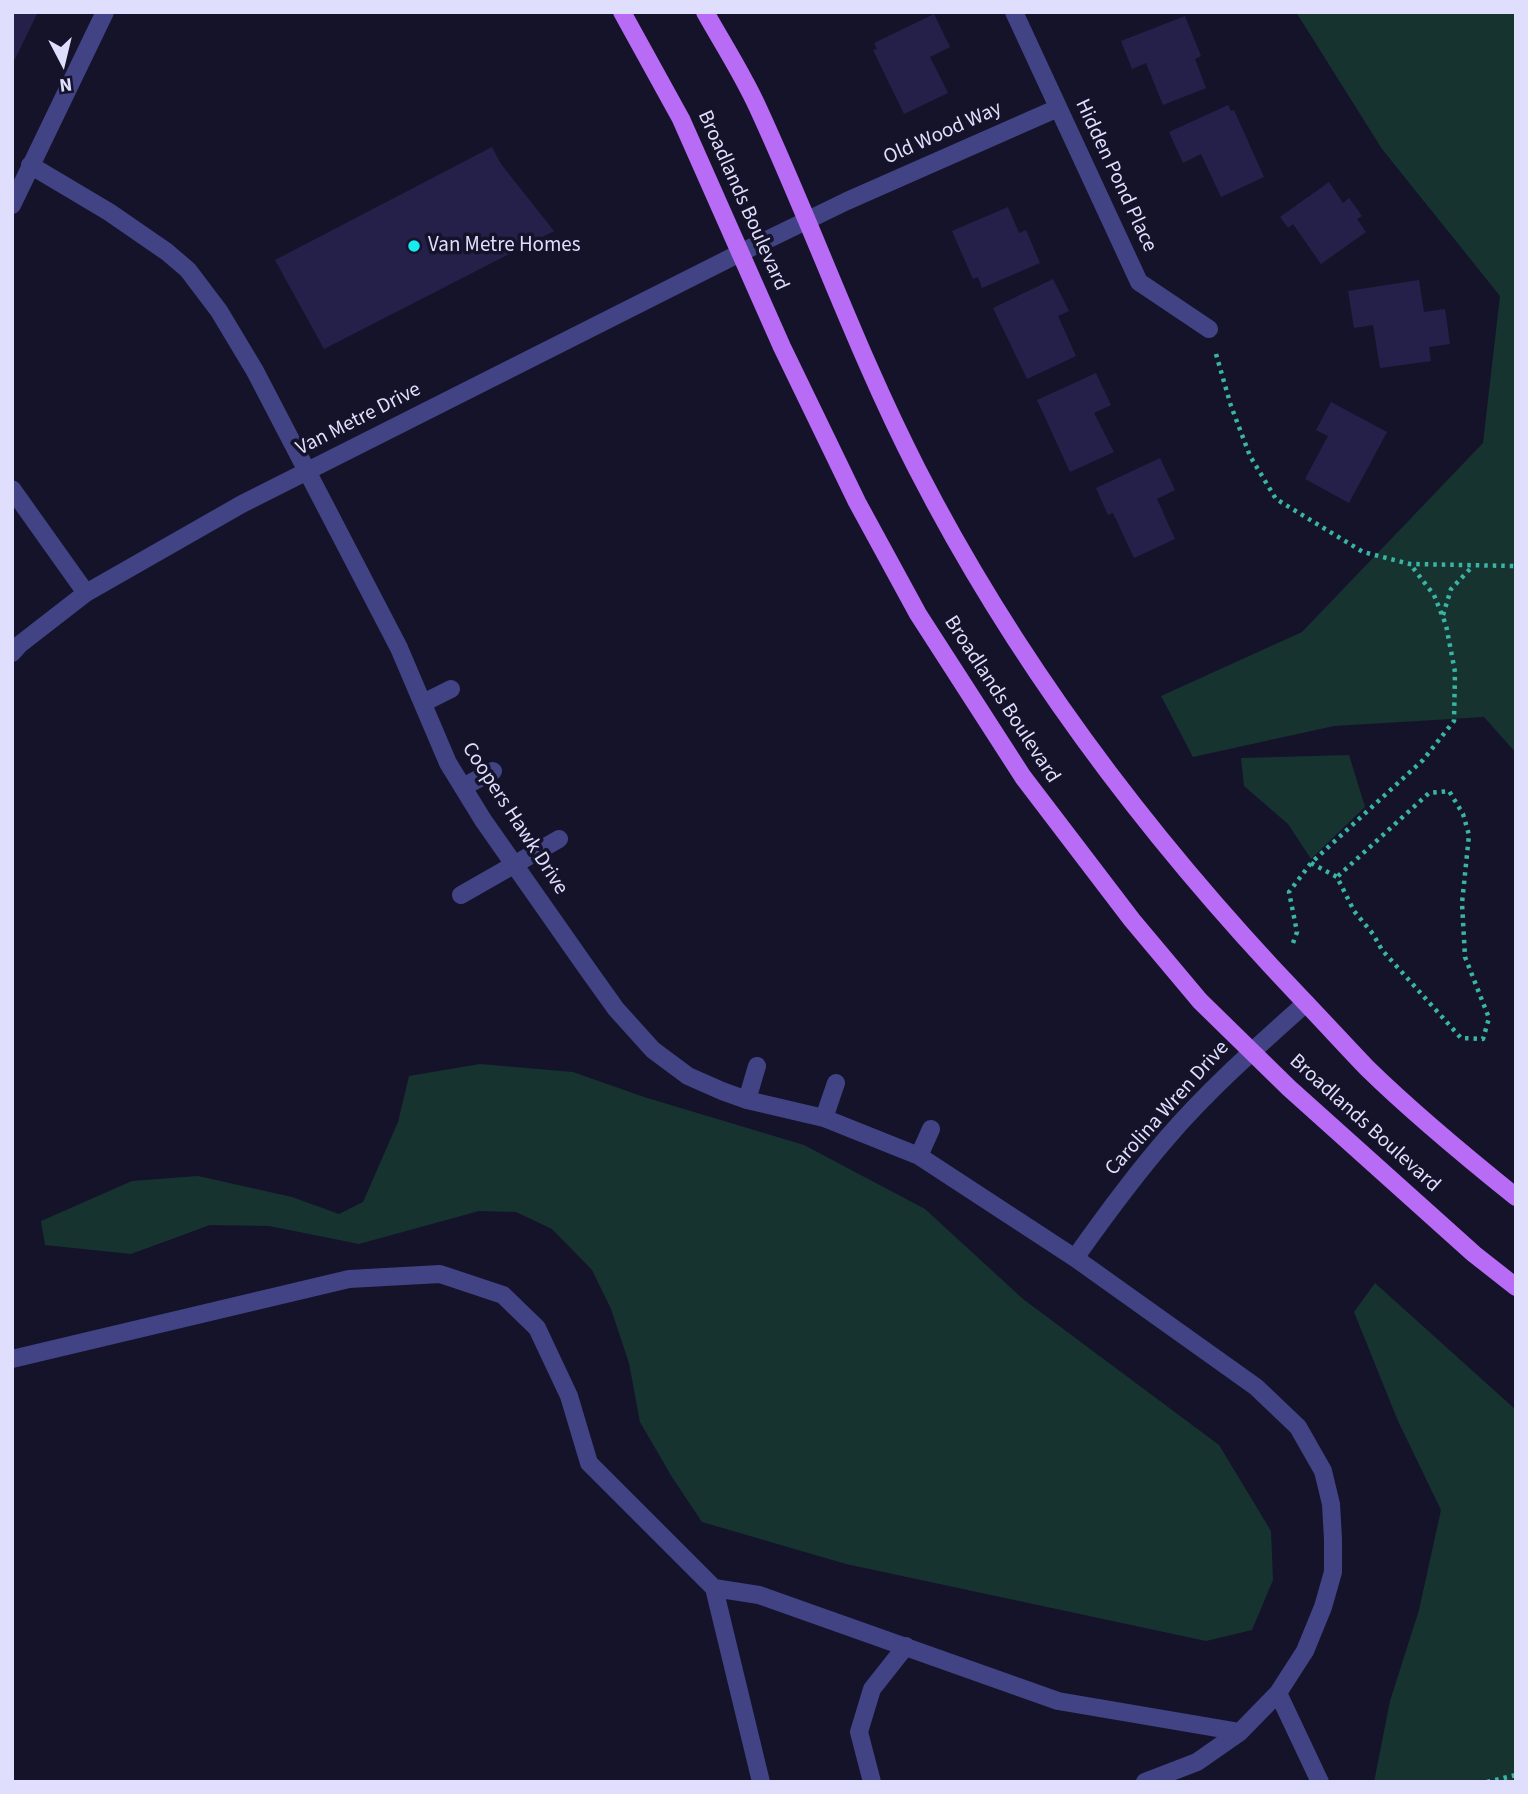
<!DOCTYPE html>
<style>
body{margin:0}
#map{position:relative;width:1528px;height:1794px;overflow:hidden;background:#15132a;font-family:"Source Sans 3",sans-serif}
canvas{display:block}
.frame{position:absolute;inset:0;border:14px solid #dfdefd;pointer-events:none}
.north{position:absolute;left:28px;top:28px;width:70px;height:70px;-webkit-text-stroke:5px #15132a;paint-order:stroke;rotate:173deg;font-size:19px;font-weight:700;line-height:28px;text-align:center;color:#dfdefd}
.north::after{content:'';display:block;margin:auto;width:24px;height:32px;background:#dfdefd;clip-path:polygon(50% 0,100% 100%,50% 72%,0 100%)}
</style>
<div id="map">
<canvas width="1528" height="1794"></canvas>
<div class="frame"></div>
<div class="north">N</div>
</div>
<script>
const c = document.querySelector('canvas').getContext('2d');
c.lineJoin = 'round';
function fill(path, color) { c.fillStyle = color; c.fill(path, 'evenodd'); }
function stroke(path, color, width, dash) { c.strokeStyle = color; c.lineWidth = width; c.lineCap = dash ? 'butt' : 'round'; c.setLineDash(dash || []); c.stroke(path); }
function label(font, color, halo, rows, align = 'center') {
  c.font = font + ' "Source Sans 3",sans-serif'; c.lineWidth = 7; c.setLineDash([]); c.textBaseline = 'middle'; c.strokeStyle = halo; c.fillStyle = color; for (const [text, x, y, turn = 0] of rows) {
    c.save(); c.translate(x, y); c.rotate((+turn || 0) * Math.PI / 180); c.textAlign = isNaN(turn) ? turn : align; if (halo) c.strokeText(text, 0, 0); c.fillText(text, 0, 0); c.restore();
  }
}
fill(new Path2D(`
 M1296,12H1516V753L1484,717L1334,726L1193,757L1161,696L1302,632L1483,443L1500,296L1382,149Z
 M1349,755L1365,807L1311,859L1288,824L1244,786L1241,758Z
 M480,1064L573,1072L644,1097L804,1145L925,1209L1023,1299L1219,1445L1271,1531L1273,1580L1252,1630L1206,1641L846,1564L702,1522L672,1477L640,1422L629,1363L611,1309L592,1270L552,1229L516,1212L479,1211L359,1244L269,1226L210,1225L131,1254L45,1245L41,1221L132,1181L198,1176L292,1197L339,1214L363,1202L398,1122L409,1076Z
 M1375,1283L1516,1410V1782H1374L1390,1701L1419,1610L1441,1510L1398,1421L1354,1312Z`), '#163330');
fill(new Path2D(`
 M12,12H38L12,65Z
 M934,14L950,47L930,57L948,93L904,114L873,50L877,49L874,43Z
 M1185,16L1201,56L1195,59L1206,88L1163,105L1146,63L1132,69L1121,41Z
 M1228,105L1231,111L1234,110L1264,177L1221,197L1201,154L1183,163L1169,132Z
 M492,147L501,164L554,231L324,349L275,260Z
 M1329,182L1343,203L1349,198L1362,216L1357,219L1366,232L1321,264L1293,224L1288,228L1280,217Z
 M1008,207L1019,233L1026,230L1040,263L982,288L978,277L973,279L952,231Z
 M1053,279L1069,311L1058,316L1076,356L1027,379L993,308Z
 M1419,280L1424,312L1445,309L1450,344L1429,347L1431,361L1380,368L1373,325L1354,328L1348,291Z
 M1096,373L1111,405L1094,413L1114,452L1070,472L1037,400Z
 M1331,402L1387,432L1349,503L1305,479L1328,436L1316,430Z
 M1160,458L1175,490L1157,499L1175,539L1134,558L1113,513L1108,515L1096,488Z`), '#252049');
stroke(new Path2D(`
 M1216,354L1231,406L1250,456L1276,499L1363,552L1410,564L1516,566
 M1443,615L1451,589L1472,567
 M1311,863L1337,877L1354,911L1373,934L1382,950L1461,1038L1483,1039L1489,1018L1465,957L1462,903L1469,835L1463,814L1449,791L1429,793L1337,877
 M1293,943L1297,932L1289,892L1311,863L1423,760L1454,721L1455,672L1446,625L1434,595L1410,564
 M1487,1782L1516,1775`), '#39b5a5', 4.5, [3.5, 5]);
stroke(new Path2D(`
 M1014,12L1139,282L1209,329
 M30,165L109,212L167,252L188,270L219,311L255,371L399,648L448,763L483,820L586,967L616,1009L653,1050L688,1076L722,1091L747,1100L824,1118L919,1156L1075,1258L1256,1387L1298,1427L1323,1471L1331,1504L1333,1539V1572L1323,1607L1305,1651L1278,1693L1240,1732L1197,1762L1145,1782
 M12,205L105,12
 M12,489L86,593
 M12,653L19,645L86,593L242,504L742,252L847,201L1058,108
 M423,703L451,689
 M463,787L493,771
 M461,895L559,839
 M747,1100L757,1066
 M824,1118L836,1083
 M919,1156L931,1129
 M1075,1258C1104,1217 1134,1176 1167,1138C1209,1089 1258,1046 1306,1003
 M12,1359L349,1279L440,1274L503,1295L537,1328L569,1396L589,1463L714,1588L761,1782
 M714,1588L759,1595L1058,1701L1240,1732
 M1278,1693L1320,1782
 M872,1782L859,1732L872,1689L906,1646`), '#414385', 18);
stroke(new Path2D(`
 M622,12L681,119L782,347L857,502L918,614L1023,777L1132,920L1200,1001L1289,1088L1474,1254L1516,1287
 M705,12C723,44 743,75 758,108C813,227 857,352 917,469C1017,664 1151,841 1302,999C1324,1022 1345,1045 1367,1068C1414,1114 1465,1156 1516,1197`), '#b86cf5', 18);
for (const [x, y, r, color] of [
 [414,246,7,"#17eaf0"]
]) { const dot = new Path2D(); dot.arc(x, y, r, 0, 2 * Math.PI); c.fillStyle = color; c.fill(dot); stroke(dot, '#15132a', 2.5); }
label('21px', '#dfdefd', '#15132a', [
 ["Old Wood Way",943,134,-24],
 ["Hidden Pond Place",1115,176,65],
 ["Broadlands Boulevard",742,201,66],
 ["Van Metre Drive",359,420,-27],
 ["Broadlands Boulevard",1001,700,57],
 ["Coopers Hawk Drive",514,819,57],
 ["Carolina Wren Drive",1168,1109,-48],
 ["Broadlands Boulevard",1364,1124,42]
]);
label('21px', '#dfdefd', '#15132a', [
 ["Van Metre Homes",428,246]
], 'left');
</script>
